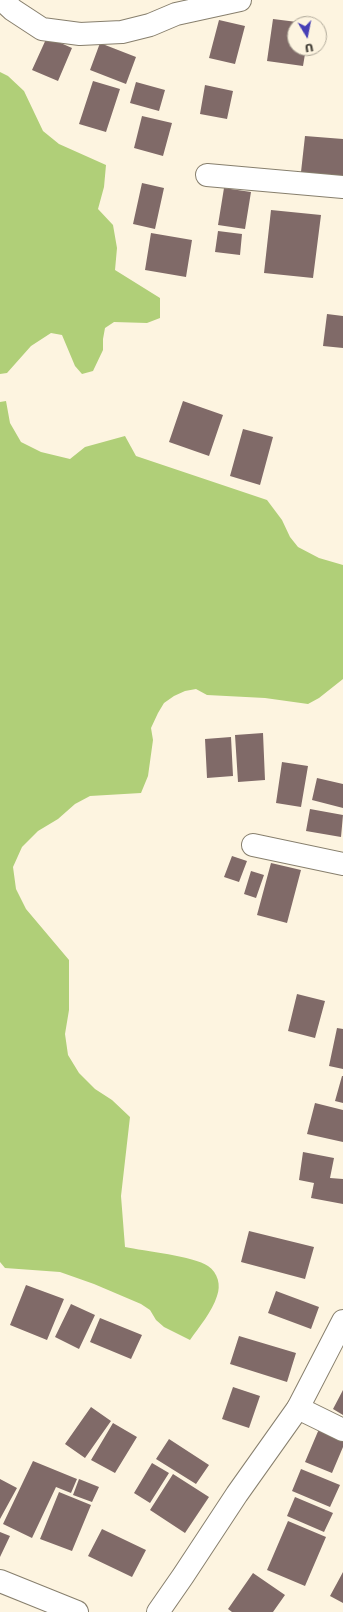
<!DOCTYPE html>
<style>
body{margin:0}
#map{position:relative;width:343px;height:1612px;overflow:hidden;background:#fdf4e0;font-family:"DejaVu Sans",sans-serif}
canvas{display:block}
.north{position:absolute;left:287px;top:16px;width:40px;height:40px;box-sizing:border-box;background:#fdf4e0;border:1px solid #b1aa9b;border-radius:50%;rotate:170deg;font-size:11px;font-weight:700;line-height:16px;text-align:center;color:#403c34}
.north::after{content:'';display:block;margin:auto;width:14px;height:18px;background:#473fb5;clip-path:polygon(50% 0,100% 100%,50% 72%,0 100%)}
</style>
<div id="map">
<canvas width="343" height="1612"></canvas>
<div class="north">U</div>
</div>
<script>
const c = document.querySelector('canvas').getContext('2d');
c.lineJoin = 'round';
function fill(path, color) { c.fillStyle = color; c.fill(path, 'evenodd'); }
function stroke(path, color, width, dash) { c.strokeStyle = color; c.lineWidth = width; c.lineCap = dash ? 'butt' : 'round'; c.setLineDash(dash || []); c.stroke(path); }
fill(new Path2D(`
 M0,72L8,76L24,91L43,131L59,144L106,165L104,187L98,209L113,225L117,248L115,270L160,298V318L147,323L114,322L105,328L103,339V350L93,371L82,374L75,366L62,335L51,333L31,346L7,373L0,374Z
 M6,401L10,423L21,442L41,452L70,459L85,447L125,436L136,456L267,500L282,520L290,537L298,547L319,558L343,565V679L319,698L308,704L265,698L207,695L196,689L185,691L174,696L164,703L158,713L151,728L153,740L148,776L141,793L90,796L75,804L58,819L38,831L22,847L13,867L16,889L26,909L69,960V1010L65,1034L68,1055L79,1073L95,1089L112,1100L130,1117L121,1196L125,1247C144,1251 194,1256 208,1266C218,1273 221,1285 217,1296C212,1312 199,1327 190,1340L164,1327L156,1320L150,1310L141,1304L94,1284L60,1272L5,1268L0,1262V402Z`), '#b0cf78');
fill(new Path2D(`
 M273,19L305,23L295,24V48H306L303,66L267,61Z
 M219,20L245,26L235,64L209,58Z
 M47,37L72,48L58,81L32,70Z
 M100,43L136,57L126,84L90,70Z
 M93,81L120,89L106,132L79,124Z
 M136,82L165,90L159,111L130,103Z
 M205,85L233,91L227,119L200,114Z
 M142,116L172,123L163,156L134,148Z
 M305,136L343,139V176L301,172Z
 M142,183L164,188L155,229L133,224Z
 M224,188L251,192L245,229L218,225Z
 M271,210L321,215L313,278L264,273Z
 M218,231L242,234L240,255L215,252Z
 M151,233L192,240L186,277L145,270Z
 M327,314L343,316V348L323,346Z
 M183,401L223,415L209,456L169,442Z
 M243,429L273,437L260,485L230,476Z
 M263,733L265,780L238,782L235,735Z
 M231,737L233,776L207,778L205,739Z
 M282,762L308,766L301,807L276,803Z
 M317,778L343,784V808L312,800Z
 M310,809L343,815L341,837L306,831Z
 M232,856L247,861L239,882L224,877Z
 M271,863L301,870L287,923L257,915Z
 M251,871L264,875L256,898L244,894Z
 M297,994L325,1001L315,1038L288,1031Z
 M337,1028L343,1029V1069L329,1066Z
 M342,1076H343V1103L335,1101Z
 M315,1103L343,1110V1142L307,1134Z
 M303,1152L334,1158L330,1178L343,1179V1204L311,1198L314,1183L299,1180Z
 M249,1231L314,1247L305,1279L241,1262Z
 M26,1285L64,1299L47,1340L10,1325Z
 M276,1291L319,1307L311,1329L268,1313Z
 M71,1304L95,1315L79,1349L55,1337Z
 M100,1318L142,1335L131,1359L90,1342Z
 M239,1336L296,1353L287,1382L230,1364Z
 M233,1387L260,1396L249,1428L222,1419Z
 M343,1390V1415L333,1409Z
 M91,1407L111,1421L85,1458L65,1444Z
 M113,1423L137,1437L115,1473L91,1460Z
 M319,1429L343,1439V1447L332,1473L305,1462Z
 M169,1439L209,1465L196,1484L156,1459Z
 M33,1461L77,1479L71,1493L56,1487L32,1538L3,1524Z
 M152,1463L169,1473L150,1503L134,1493Z
 M301,1469L340,1485L330,1507L292,1491Z
 M173,1474L209,1497L185,1533L150,1510Z
 M0,1479L17,1488L0,1519Z
 M79,1479L99,1487L92,1502L73,1495Z
 M59,1492L91,1505L72,1551L40,1539Z
 M295,1497L333,1513L324,1532L287,1516Z
 M288,1521L326,1537L305,1586L267,1570Z
 M102,1529L146,1550L132,1577L88,1556Z
 M0,1532L10,1536L0,1557Z
 M343,1572V1603L330,1596Z
 M253,1573L285,1595L273,1612H232L228,1609Z`), '#806a68');
const minor = new Path2D(`
 M2,0L13,10L42,29L80,34L122,32L150,25L176,14L240,0
 M207,175L343,187
 M253,845L343,864
 M298,1408L343,1430`);
const secondary = new Path2D(`
 M0,1581L77,1612
 M158,1612L183,1576L237,1494L298,1408L343,1321`);
stroke(minor, '#877f6d', 24);
stroke(secondary, '#877f6d', 24);
stroke(minor, '#fff', 22);
stroke(secondary, '#fff', 22);
</script>
